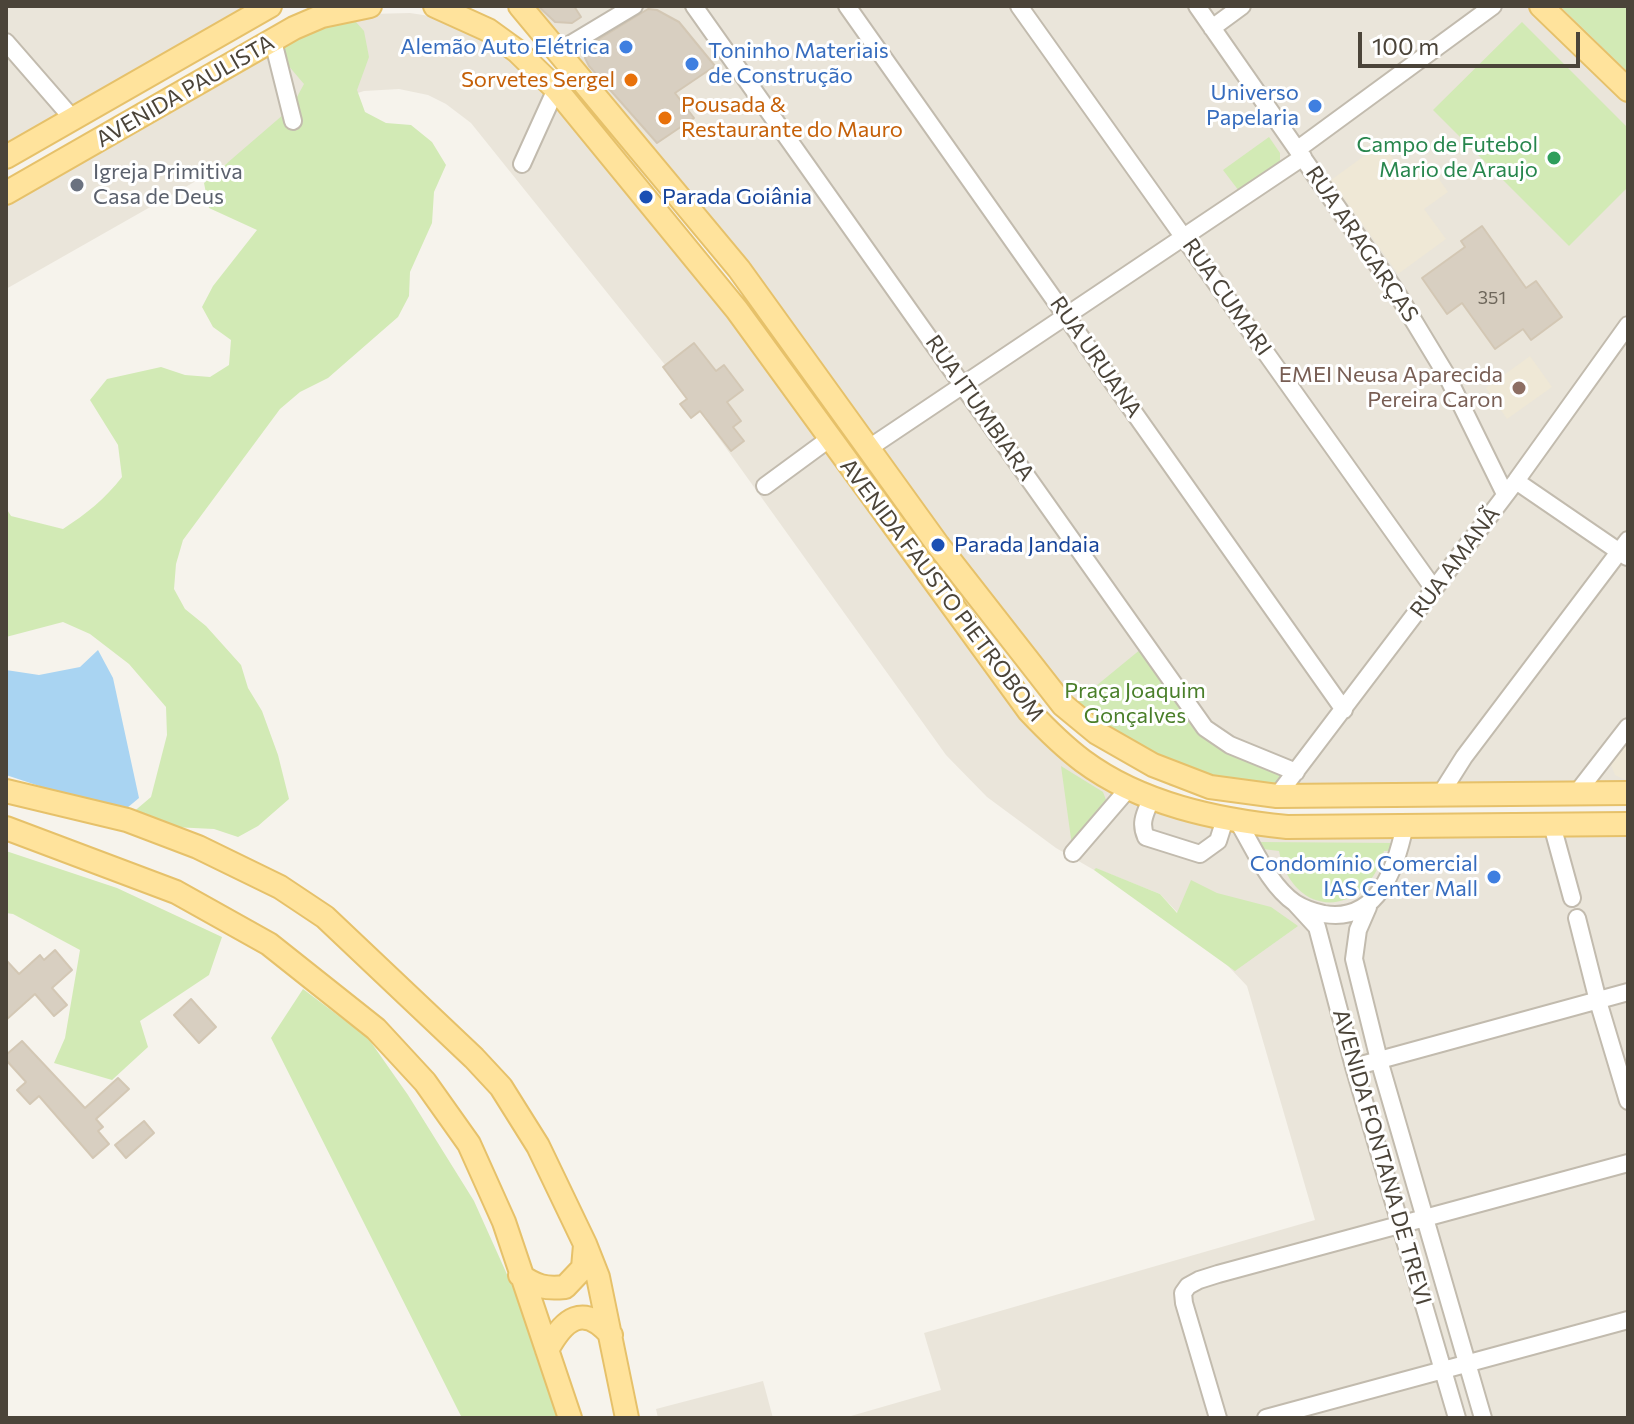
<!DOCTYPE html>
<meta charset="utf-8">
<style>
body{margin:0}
#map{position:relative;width:1634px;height:1424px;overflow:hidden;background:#f6f3ec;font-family:Commissioner,sans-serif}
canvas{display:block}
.frame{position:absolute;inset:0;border:8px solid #4b4439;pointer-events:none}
.scale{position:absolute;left:1358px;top:32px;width:222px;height:36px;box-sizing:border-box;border:4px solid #4b4439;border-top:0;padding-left:10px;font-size:24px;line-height:28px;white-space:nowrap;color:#4b4439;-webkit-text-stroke:6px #fff;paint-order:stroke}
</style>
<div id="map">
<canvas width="1634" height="1424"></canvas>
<div class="frame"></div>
<div class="scale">100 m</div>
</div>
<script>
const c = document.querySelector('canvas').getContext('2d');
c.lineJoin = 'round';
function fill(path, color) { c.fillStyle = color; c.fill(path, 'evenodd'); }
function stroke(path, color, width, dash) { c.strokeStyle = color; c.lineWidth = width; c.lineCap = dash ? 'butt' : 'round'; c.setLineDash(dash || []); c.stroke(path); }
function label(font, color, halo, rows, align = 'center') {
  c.font = font + ' Commissioner,sans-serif'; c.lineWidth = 6; c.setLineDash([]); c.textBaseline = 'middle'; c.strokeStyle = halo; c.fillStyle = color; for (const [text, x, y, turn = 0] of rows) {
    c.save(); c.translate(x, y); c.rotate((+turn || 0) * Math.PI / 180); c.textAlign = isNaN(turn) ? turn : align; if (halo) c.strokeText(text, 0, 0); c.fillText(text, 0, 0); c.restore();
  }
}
fill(new Path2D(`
 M6,6H247L6,144Z
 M515,6H1628V793L1290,802L1170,786L1054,701L788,347Z
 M410,13L436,17L484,38L539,83L691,267L1031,726L1211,825L1628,833V1418H844L941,1390L924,1333L1315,1220L1247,986L1160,894L1102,871L1094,870L1056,848L987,797L946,755L678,381L471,123L446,104L428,95L399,89L364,91L342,98L6,289V203L301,34L370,14Z
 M763,1381L773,1418H658L656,1409Z`), '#eae5da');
fill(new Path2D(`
 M1382,143L1404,174L1425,159L1448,192L1424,209L1446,239L1398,274L1331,180Z
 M1530,356L1552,387L1507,419L1486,388Z
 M1628,738V781L1615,775L1611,765L1613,758Z`), '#efe8d6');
fill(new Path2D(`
 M1560,6H1628V72Z
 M347,12L364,31L369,57L357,90L365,112L386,123L411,125L432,142L446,165L434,192L432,223L410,272L409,296L398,317L328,378L300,392L280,409L183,540L176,564L174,589L185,609L206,626L241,665L248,688L262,711L278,755L289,799L258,826L238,837L214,829L153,826L131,814L151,797L167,735L166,707L129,664L90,634L63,622L6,637V508L11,516L63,529C86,514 105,499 122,477L118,445L90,400L107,379L161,367L185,375L210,377L229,365L231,340L213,327L202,307L213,286L257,230L209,208L204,183L291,108L304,84L287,64L276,38Z
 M1522,22L1628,128V187L1569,246L1433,110Z
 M1269,137L1280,153V161L1239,191L1223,170Z
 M1141,649L1201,732L1288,775L1275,790L1210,778L1120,738L1074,704Z
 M1061,766L1103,792L1108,805L1073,853Z
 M1258,842L1396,843L1393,851H1384C1366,919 1293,920 1279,851L1263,849Z
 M6,851L117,888L222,937L209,975L140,1021L148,1047L112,1080L54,1063L65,1038L80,950L13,914L6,913Z
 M1096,868L1160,894L1177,913L1191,880L1217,893L1271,907L1298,926L1235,971L1094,870Z
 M303,989L368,1038L408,1095L474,1201L559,1390L560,1418H462L271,1038Z`), '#d2eab5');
fill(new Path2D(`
 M98,650L113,678L139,798L121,813L6,775V670L39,675L80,667Z`), '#a9d4f2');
const building = new Path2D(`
 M538,6H574L581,17L572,23L555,22Z
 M648,9L657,10L679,22L715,66L675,93L694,118L657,143L589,66L585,58L586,47Z
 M1482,226L1526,288L1536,281L1562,317L1531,340L1523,329L1495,349L1462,303L1447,314L1422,278L1465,247L1461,241Z
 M694,343L716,371L724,365L743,390L727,402L741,421L733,427L744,441L731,451L700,411L691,418L680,404L687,399L663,367Z
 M55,950L72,970L52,988L67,1005L54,1016L35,994L6,1020V960L19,974L40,955L44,960Z
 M191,999L216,1027L199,1043L174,1015Z
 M22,1041L85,1108L118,1078L129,1089L96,1119L103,1127L98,1131L109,1144L93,1158L39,1096L30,1104L17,1090L26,1082L6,1060V1055Z
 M144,1121L154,1133L126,1158L115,1145Z`);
fill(building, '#d8cfc1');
stroke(building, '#d3c7b4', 2);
const minor = new Path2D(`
 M694,6L1205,728L1230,745L1296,772
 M847,6L1344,710
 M1019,6L1434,589
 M1197,6L1395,290L1447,376L1505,494
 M1212,28L1242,6
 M273,41L293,121
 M6,42L73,119
 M559,51L634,6
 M1298,149L1493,6
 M522,164L556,89
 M869,448L1303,157
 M1516,481L1627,557
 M765,486L829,439
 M1576,794L1628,727
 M1440,795L1464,757L1628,540
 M1277,796L1516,481L1628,325
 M1152,797C1146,812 1139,822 1146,837L1200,854L1218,841L1225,819
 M1238,822C1254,848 1269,885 1295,903C1303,908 1314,912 1324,914C1378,923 1396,868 1405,825
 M1552,825L1572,898
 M1073,853L1128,789
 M1295,903L1317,927L1354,1067L1457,1418
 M1368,907L1358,930L1354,959L1379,1060L1483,1418
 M1577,918L1598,1001L1628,1101
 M1354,1067L1628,992
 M1218,1418L1184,1303L1183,1293L1188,1286L1199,1280L1218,1274L1628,1163
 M1266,1418L1628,1320`);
const major = new Path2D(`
 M435,6L488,30L517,51L556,89L737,310L1029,711C1046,729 1063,746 1083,761C1141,804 1217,820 1287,827L1628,824
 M520,6L739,269L938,545L1063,705L1097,733L1153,765L1210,787L1277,796L1628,793
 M1541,6L1628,90
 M6,157L270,6
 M6,193L294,28L322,16L370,6
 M6,791L127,820L198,847L280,887L325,917L474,1058L501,1087L538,1146L585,1244L598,1277L627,1418
 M6,828L176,892L269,944L376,1029L425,1082L469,1144L504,1222L570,1418
 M520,1275C536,1287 546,1289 565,1287L583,1268L585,1245
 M547,1350C564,1319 583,1303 611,1335`);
stroke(minor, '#c2bbae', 20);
stroke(major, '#e6c16a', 26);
stroke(minor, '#fff', 16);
stroke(major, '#ffe39c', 22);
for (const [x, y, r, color] of [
 [626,47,8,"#3f7fe0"],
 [692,64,8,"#3f7fe0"],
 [631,80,8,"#e8710a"],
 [1315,106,8,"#3f7fe0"],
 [665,118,8,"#e8710a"],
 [1554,158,8,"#2e9e5b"],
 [77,185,8,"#6b7280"],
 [646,197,8,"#1a4fb4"],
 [1519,388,8,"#8d6e63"],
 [938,545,8,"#1a4fb4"],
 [1494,877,8,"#3f7fe0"]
]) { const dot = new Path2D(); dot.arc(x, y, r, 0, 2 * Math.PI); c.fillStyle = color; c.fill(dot); stroke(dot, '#fff', 3); }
label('18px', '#6e675b', null, [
 ["351",1492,298]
]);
label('22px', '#366cbe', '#fff', [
 ["Alemão Auto Elétrica",610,47],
 ["Toninho Materiais",708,51,"left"],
 ["de Construção",708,76,"left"],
 ["Universo",1299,93],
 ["Papelaria",1299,118],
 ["Condomínio Comercial",1478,864],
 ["IAS Center Mall",1478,889]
], 'right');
label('22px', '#c56008', '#fff', [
 ["Sorvetes Sergel",615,80],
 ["Pousada &",681,105,"left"],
 ["Restaurante do Mauro",681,130,"left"]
], 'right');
label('22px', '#4b4439', '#fff', [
 ["AVENIDA PAULISTA",185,91,-30],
 ["RUA ARAGARÇAS",1362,244,56],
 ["RUA CUMARI",1227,297,55],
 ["RUA URUANA",1096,357,55],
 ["RUA ITUMBIARA",980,408,55],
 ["RUA AMANÃ",1455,562,-53],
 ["AVENIDA FAUSTO PIETROBOM",942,590,53],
 ["AVENIDA FONTANA DE TREVI",1382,1157,74]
]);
label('22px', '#27864d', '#fff', [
 ["Campo de Futebol",1538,145],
 ["Mario de Araujo",1538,170]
], 'right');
label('22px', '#5b616d', '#fff', [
 ["Igreja Primitiva",93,172],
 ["Casa de Deus",93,197]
], 'left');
label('22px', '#164399', '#fff', [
 ["Parada Goiânia",662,197],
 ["Parada Jandaia",954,545]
], 'left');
label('22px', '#785e54', '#fff', [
 ["EMEI Neusa Aparecida",1503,375],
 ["Pereira Caron",1503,400]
], 'right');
label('22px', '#4a7f2a', '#fff', [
 ["Praça Joaquim",1135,691],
 ["Gonçalves",1135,716]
]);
</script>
